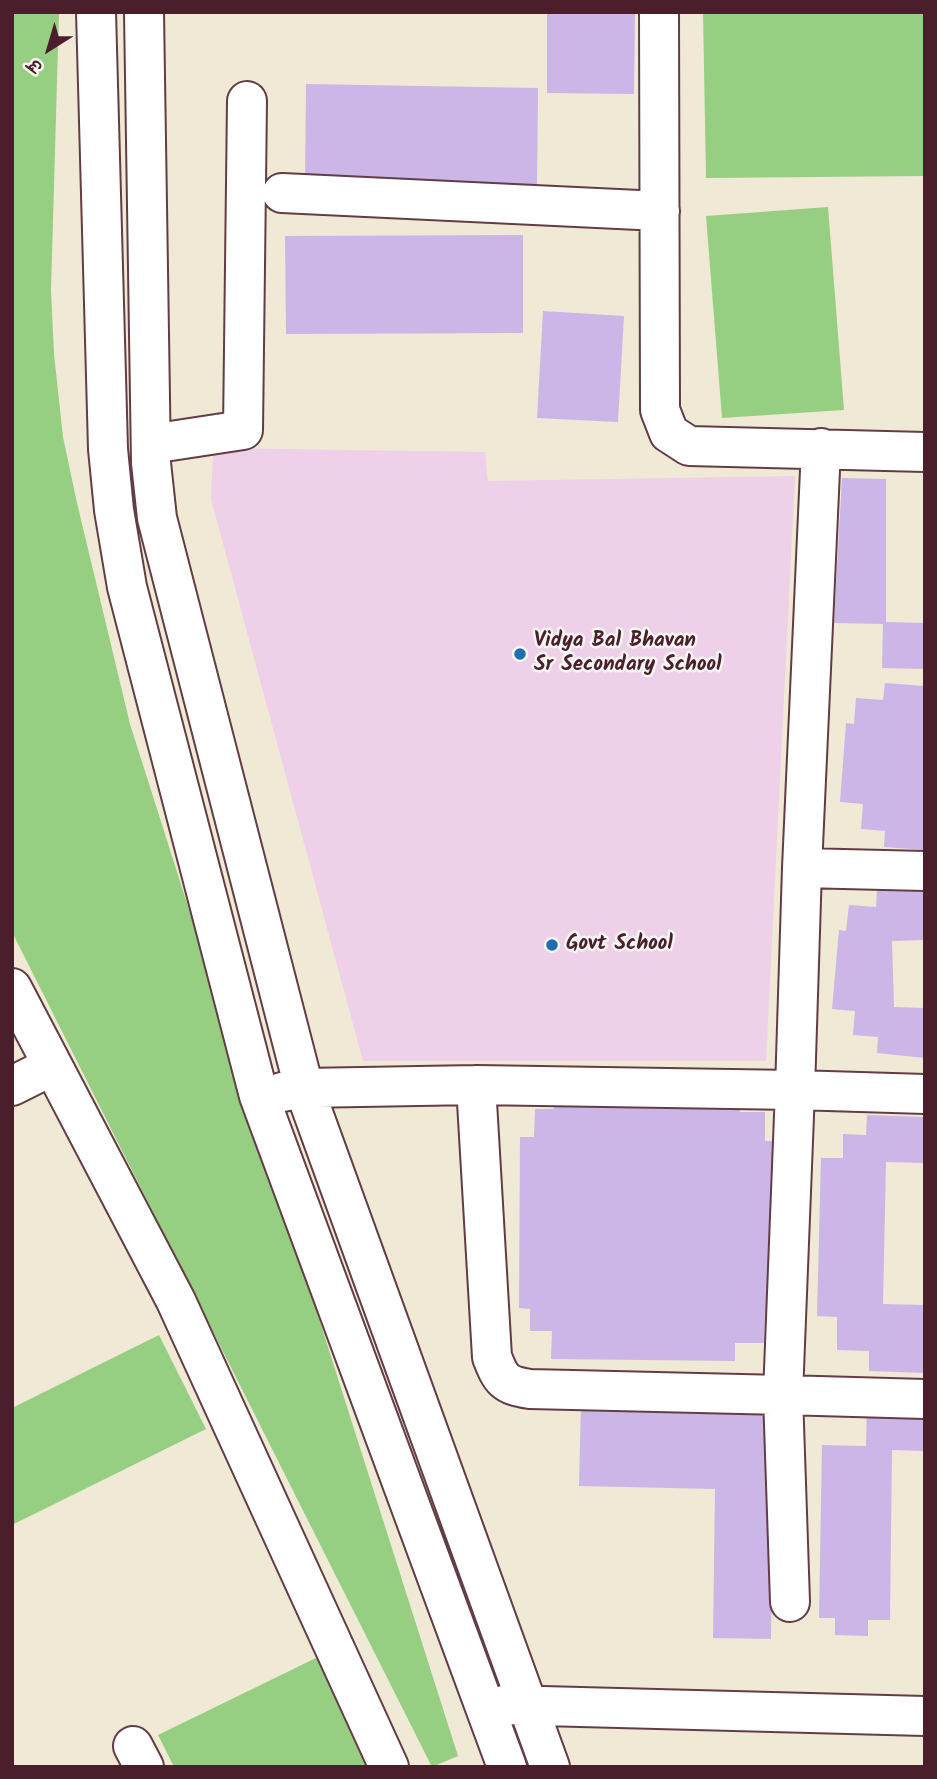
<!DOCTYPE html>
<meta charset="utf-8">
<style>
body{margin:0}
#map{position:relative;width:937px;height:1779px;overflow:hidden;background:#f0e9d5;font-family:Kalam,"Playpen Sans Deva",sans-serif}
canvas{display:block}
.frame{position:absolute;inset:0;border:14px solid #4a1f2b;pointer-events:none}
.north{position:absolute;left:14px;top:14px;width:70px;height:70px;-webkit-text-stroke:5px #f6f6f2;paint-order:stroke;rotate:217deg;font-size:19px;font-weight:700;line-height:28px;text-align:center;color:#4a1f2b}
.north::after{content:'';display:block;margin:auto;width:24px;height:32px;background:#4a1f2b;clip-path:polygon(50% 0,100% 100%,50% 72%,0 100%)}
</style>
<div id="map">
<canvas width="937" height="1779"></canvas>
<div class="frame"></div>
<div class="north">उ</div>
</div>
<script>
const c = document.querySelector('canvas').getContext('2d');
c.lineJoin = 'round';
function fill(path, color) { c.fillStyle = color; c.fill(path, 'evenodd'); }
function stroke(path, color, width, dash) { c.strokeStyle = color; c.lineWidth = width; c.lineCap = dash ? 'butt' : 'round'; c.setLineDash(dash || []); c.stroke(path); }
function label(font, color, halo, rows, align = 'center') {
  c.font = font + ' Kalam,sans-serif'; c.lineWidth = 5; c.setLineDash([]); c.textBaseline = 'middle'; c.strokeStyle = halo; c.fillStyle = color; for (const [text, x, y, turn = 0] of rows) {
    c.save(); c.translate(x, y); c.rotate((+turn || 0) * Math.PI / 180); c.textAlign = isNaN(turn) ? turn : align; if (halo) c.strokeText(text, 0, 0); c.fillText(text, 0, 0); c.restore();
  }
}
fill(new Path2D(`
 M213,448L485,452L488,481L795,476L766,1061H363L211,499Z`), '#eed0e8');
fill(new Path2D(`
 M12,12H59L51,290L54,354L63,437L77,503L130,724L458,1756L432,1767L12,932Z
 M703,12H925V176L706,178Z
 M828,207L844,410L722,418L706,216Z
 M159,1335L206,1429L12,1525V1408Z
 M318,1657L373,1767H174L158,1735Z`), '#97cf82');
fill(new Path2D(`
 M547,12H635L634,94L547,93Z
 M306,84L538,88L537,188L305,182Z
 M523,235V333L286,334L285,236Z
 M543,311L624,316L618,422L537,418Z
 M842,478L886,479V622L925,623V669L882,668L883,624L834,623Z
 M885,683L925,686V850L884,847L885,831L861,829L863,804L840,802L846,723L854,724L856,698L883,700Z
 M877,889H925V940L892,941L894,1007L925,1008V1058L877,1053L878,1037L853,1035L855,1011L832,1009L839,930L846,931L849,905L876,907Z
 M554,1094L739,1096L740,1112H765V1141H783L782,1315L765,1314L764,1343H735V1361L551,1359L552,1331H530V1309L519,1308L520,1137H534L535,1109H554Z
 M867,1115L925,1117V1163L886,1162L883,1304L925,1305V1373L869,1371V1351L837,1350V1317L817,1316L821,1158H843V1134L866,1135Z
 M867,1403L925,1405V1451L892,1450L890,1620H868V1636L835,1635V1618H819L822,1445L866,1446Z
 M581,1405L774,1409L771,1639L713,1638L715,1489L579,1486Z`), '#ccb5e7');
const minor = new Path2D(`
 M96,12L108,449L114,510L127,587L259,1096L507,1767
 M144,12L151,463L157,518L304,1088L550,1767
 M659,12L660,410L669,433L689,446L925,452
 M282,193L660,211
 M151,444L243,430L247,101
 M802,868L925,871
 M12,988L176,1301L389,1767
 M476,1085L492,1357C501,1380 504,1385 530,1389L783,1395L795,1090L925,1094
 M12,1086L52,1066
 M282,1092L304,1088L476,1085L795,1090L802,868L821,448
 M790,1602L783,1395L925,1399
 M504,1705L925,1716
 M133,1746L144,1767`);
stroke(minor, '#633d44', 42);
stroke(minor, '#fff', 38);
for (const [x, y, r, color] of [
 [520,654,7,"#1f6fb2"],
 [552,945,7,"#1f6fb2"]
]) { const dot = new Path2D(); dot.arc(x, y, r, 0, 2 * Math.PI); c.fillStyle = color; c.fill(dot); stroke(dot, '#f6f6f2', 2.5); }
label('bold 21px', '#4a1f2b', '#f6f6f2', [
 ["Vidya Bal Bhavan",534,642],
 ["Sr Secondary School",534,666],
 ["Govt School",566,945]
], 'left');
</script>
